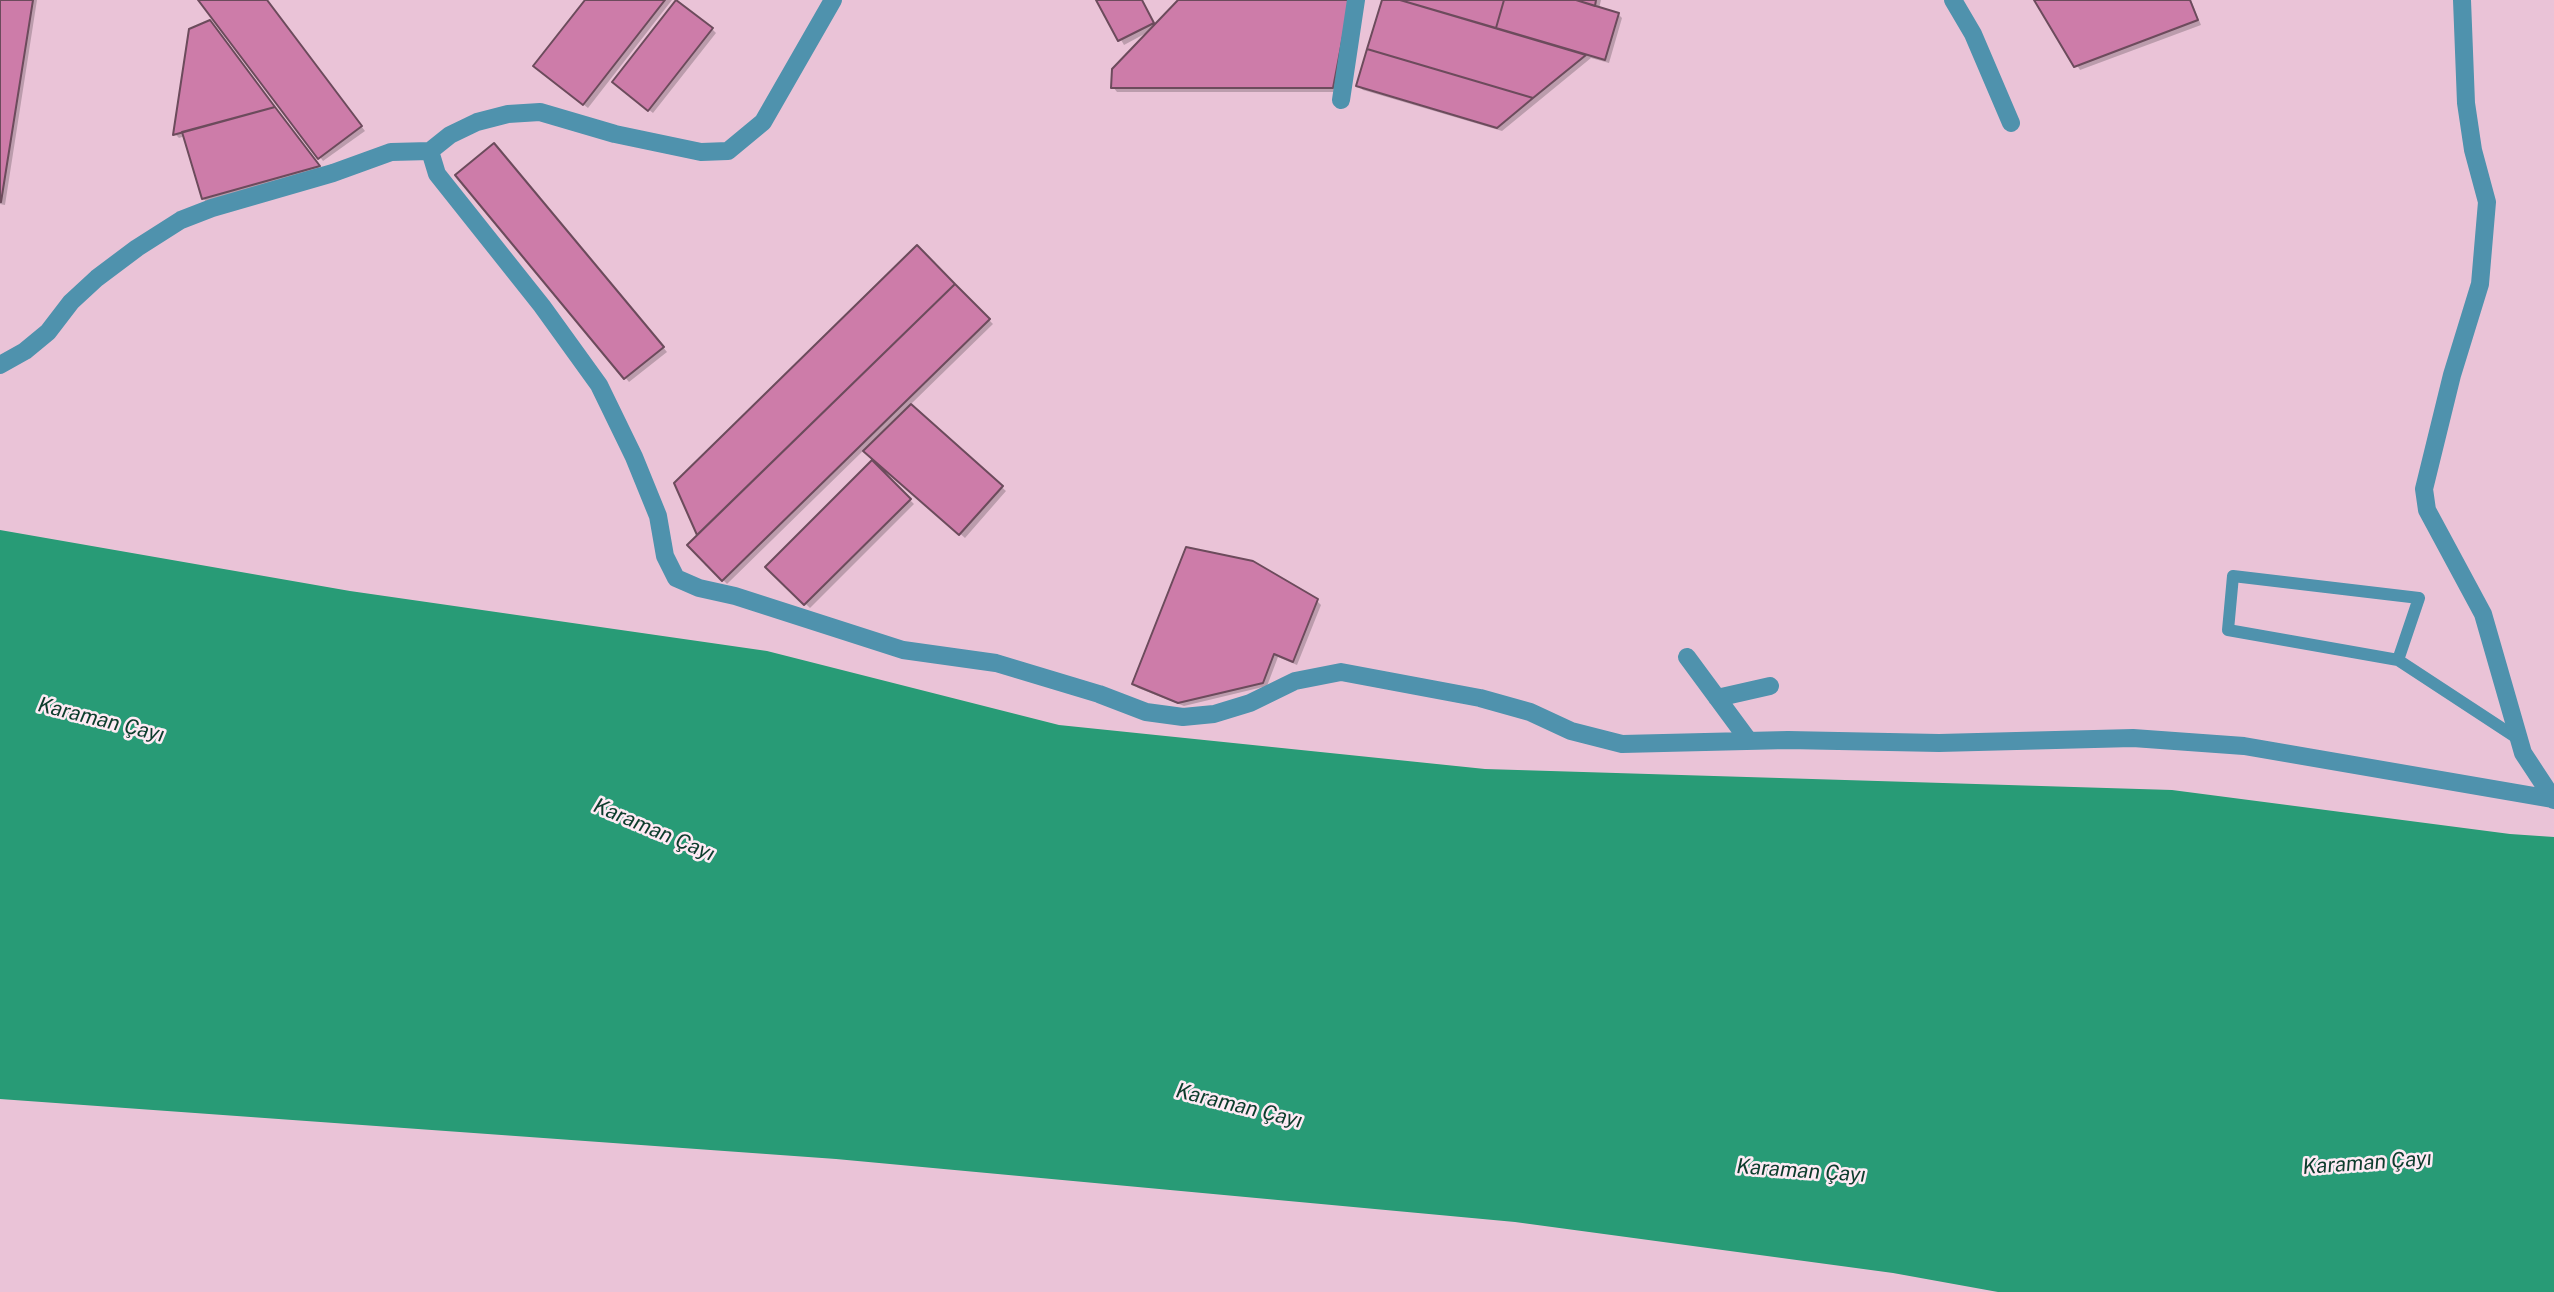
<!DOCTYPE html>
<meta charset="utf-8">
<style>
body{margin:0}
canvas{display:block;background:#eac3d7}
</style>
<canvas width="2554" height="1292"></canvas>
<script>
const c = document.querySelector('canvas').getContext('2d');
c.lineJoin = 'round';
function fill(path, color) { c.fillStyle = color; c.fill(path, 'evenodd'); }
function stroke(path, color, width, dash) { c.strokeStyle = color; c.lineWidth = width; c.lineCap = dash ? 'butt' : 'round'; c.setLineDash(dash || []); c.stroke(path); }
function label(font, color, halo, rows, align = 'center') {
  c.font = font + ' "Public Sans",sans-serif'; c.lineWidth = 5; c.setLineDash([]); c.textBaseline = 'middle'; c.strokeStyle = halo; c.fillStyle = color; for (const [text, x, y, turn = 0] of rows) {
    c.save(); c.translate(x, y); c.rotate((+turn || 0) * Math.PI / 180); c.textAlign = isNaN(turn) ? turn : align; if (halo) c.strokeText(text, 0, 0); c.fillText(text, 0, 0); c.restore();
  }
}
fill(new Path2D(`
 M0,530L350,591L767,651L1059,725L1485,769L2172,790L2510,834L2554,837V1292H1998L1893,1273L1515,1222L836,1159L0,1099Z`), '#289b76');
fill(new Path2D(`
 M0,0H37L5,205L0,204Z
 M201,0H266L365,131L323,161Z
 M587,0H672L588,108L539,70Z
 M1098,0H1142L1156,26L1350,1L1337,92H1117L1113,87L1150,31L1124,45Z
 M1384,0H1601L1599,9L1618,14L1622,18L1609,63L1591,58L1502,131L1363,90L1358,86Z
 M2036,0H2191L2201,25L2080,70Z
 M214,27L322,171L207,203L203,198L185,136L179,138L175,134Z
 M712,29L716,33L653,113L618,86Z
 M498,149L667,352L629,382L457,175Z
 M917,248L993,324L910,405L1006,491L965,538L865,449L727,584L689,545L699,536L676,483Z
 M872,463L914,504L810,608L768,567Z
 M1317,601L1321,605L1297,665L1278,657L1267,686L1184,706L1138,688L1134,684Z`), '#0003');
const building = new Path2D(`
 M0,0H33L1,202H0Z
 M198,0H267L362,126L318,159Z
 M585,0H665L583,105L533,66Z
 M676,0L713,28L648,111L612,82Z
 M1096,0H1142L1154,23L1118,41Z
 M1178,0H1350L1333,88H1111L1112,69Z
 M1382,0H1400L1586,55L1533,98L1367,49Z
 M1400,0H1504L1496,28Z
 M1504,0H1576L1619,13L1605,60L1496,28Z
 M1576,0H1596L1595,6Z
 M2034,0H2190L2198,20L2074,67Z
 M210,20L275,107L173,135L189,29Z
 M1367,49L1533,98L1497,128L1356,86Z
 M275,107L320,166L202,199L182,132Z
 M494,143L664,347L624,379L455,175Z
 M917,245L955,284L697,535L674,483Z
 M955,284L990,319L722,581L687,545Z
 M911,404L1003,486L959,535L863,451Z
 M872,460L911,499L804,605L765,567Z
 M1186,547L1253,561L1318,599L1293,662L1274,654L1263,683L1178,703L1132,684Z`);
fill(building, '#cd7ca9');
stroke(building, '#6c4b5c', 2);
stroke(new Path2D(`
 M2398,660L2419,598L2233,576L2228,630L2398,660L2520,740`), '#4f92ad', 12);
stroke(new Path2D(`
 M833,0L763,122L728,151L701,152L615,134L540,112L508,114L477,122L450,135L430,151L437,174L542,306L599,385L634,457L658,516L665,556L676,578L699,588L735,596L903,650L996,663L1099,694L1146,712L1183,717L1214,714L1250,703L1295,681L1341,672L1480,698L1530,712L1571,731L1622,744L1788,740L1939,743L2133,738L2244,746L2552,799
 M1953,0L1973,34L2011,123
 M2462,0L2466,103L2473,150L2487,202L2480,284L2452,375L2424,489L2427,510L2483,614L2523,753L2554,800
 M1341,100L1356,0
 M0,365L25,351L48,332L71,302L97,278L137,248L181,220L212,208L333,173L391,152L430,151
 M1687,657L1749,741
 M1717,698L1770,686`), '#4f92ad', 18);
label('italic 21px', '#0c3c2c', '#feeaf4', [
 ["Karaman Çayı",101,720,14],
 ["Karaman Çayı",654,830,23],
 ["Karaman Çayı",1239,1106,14],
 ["Karaman Çayı",2367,1163,-4],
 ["Karaman Çayı",1801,1171,4]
]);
</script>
